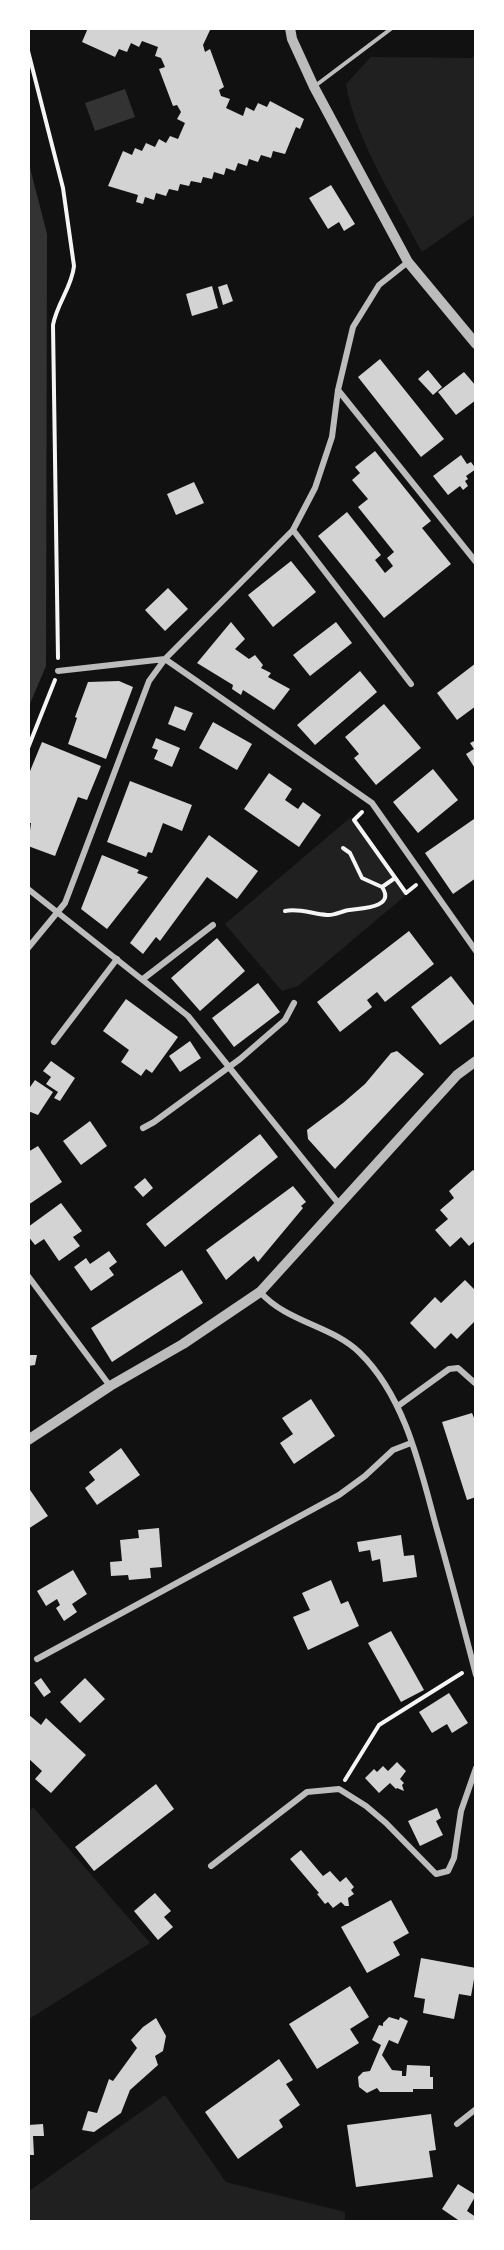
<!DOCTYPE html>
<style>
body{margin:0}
#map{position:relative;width:504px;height:2250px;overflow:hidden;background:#111;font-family:"PT Sans Narrow",sans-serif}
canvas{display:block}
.frame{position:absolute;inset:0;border:30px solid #fff;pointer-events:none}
</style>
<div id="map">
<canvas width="504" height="2250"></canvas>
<div class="frame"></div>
</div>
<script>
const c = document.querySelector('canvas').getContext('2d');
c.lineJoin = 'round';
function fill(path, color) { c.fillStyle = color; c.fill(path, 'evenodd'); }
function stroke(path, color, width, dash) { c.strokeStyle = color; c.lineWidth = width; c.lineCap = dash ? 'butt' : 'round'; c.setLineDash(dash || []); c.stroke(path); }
fill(new Path2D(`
 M475,55V215L422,252C396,202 355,139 346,84L371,57L472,58Z
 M351,817L406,895L298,986L282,991L225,924Z
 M33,1807L150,1943L29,2019L28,1813Z
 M165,2095L226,2182L345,2212V2221H29V2191Z`), '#202020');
fill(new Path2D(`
 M125,89L135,117L95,131L85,103Z
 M29,164L47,234L46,666L29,706Z`), '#333');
fill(new Path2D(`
 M88,28H211L203,45L205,52L210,49L224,87L219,90L221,96L230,99L226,108L243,116L246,107L254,111L258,103L267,107L270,101L304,119L300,129L296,127L285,154L273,151L271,158L261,155L258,162L249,159L247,166L238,163L235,171L226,168L224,175L214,172L212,179L203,177L201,183L191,181L189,186L180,184L178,191L169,189L166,196L156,193L154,200L145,197L143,204L136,202L138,195L108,186L123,151L132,155L135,148L142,151L146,143L155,147L159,139L166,143L170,136L178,139L185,123L177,119L181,112L177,105L173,106L159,69L165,67L161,58L155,56L158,47L142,41L139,47L131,43L127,52L119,49L115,57L82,42Z
 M331,185L355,224L344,231L339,222L328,229L309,198Z
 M227,284L233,301L223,305L218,287Z
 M212,286L218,308L192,316L186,294Z
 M380,359L444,439L421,457L358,377Z
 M428,370L442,387L433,395L418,379Z
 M464,372L476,386V400L456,415L438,392Z
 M375,451L431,521L422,528L451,564L384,618L318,536L347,512L381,555L375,560L385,573L393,566L387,558L394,552L358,507L368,499L352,480L360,473L355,467Z
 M461,455L467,464L471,462L476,469L466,476L468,479L465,481L468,486L463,490L460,486L448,495L433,476Z
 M194,482L204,503L176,515L167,494Z
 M291,561L316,592L273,627L248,595Z
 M168,588L188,609L165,631L145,610Z
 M231,622L245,639L235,649L249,659L255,655L263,665L261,668L271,673L268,677L290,689L274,710L243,690L241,695L232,689L233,685L197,663Z
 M336,622L352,643L310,676L293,655Z
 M476,663V706L457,720L437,693Z
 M360,671L377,692L315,745L297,725Z
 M119,681L133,687L106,759L68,744L77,718L75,717L88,682Z
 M384,704L421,748L376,785L354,758L359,754L345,737Z
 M175,706L193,713L185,731L168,724Z
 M213,722L252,744L237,770L199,748Z
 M156,738L180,748L172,767L154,759L158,750L152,748Z
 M476,740V770L466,754L474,749L470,743Z
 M42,742L101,766L87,800L78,797L55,856L28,846L31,823H28V776Z
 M433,769L458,800L418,833L393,802Z
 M269,773L292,789L285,800L298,809L303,802L321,815L299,847L244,809Z
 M130,781L192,805L182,831L163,823L152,853L148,852L146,857L107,842Z
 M474,819L476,822V878L453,894L425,853Z
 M209,835L258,871L237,899L207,877L160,941L156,937L143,954L130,943Z
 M102,855L139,870L137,873L148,877L107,929L81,909Z
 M409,931L434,964L385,1002L377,992L367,1000L372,1007L340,1032L317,1002Z
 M217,938L245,971L200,1011L171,978Z
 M451,976L476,1008V1018L440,1045L411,1007Z
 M258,983L280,1012L234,1047L212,1018Z
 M126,999L178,1037L152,1073L146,1069L141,1076L121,1062L129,1050L103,1031Z
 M190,1041L201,1058L180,1072L169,1056Z
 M397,1051L424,1074L335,1169L308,1139L307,1130L343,1103L365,1084L391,1053Z
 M51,1061L75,1078L60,1101L54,1098L58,1092L46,1084L51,1077L43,1071Z
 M35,1080L53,1092L38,1115L28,1111V1090Z
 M90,1121L107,1146L81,1165L63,1141Z
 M260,1134L278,1157L165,1247L146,1224Z
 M38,1146L62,1182L28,1205V1152Z
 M473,1170L476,1172V1240L469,1246L461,1237L450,1247L435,1230L448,1219L440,1210L454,1198L449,1191Z
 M145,1178L153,1188L143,1197L134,1187Z
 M293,1186L306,1202L301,1206L303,1208L258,1262L254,1256L226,1280L206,1250Z
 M61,1203L82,1231L73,1237L80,1246L59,1261L44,1239L35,1245L28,1236V1227Z
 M109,1251L117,1262L109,1268L114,1275L91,1291L74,1267L86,1258L90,1264Z
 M182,1270L203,1303L112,1362L91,1328Z
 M465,1280L476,1291V1320L457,1339L451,1333L435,1349L410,1323L435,1297L441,1303Z
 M28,1352L30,1355H37L35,1365L28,1366Z
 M311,1399L335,1436L294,1464L280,1443L293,1434L282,1418Z
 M472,1413L476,1423V1497L467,1500L442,1422Z
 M121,1448L140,1475L97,1505L85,1488L95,1480L89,1472Z
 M28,1487L48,1516L28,1529Z
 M159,1528L162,1567L150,1568L151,1578L129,1580L128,1575L111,1576L110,1562L122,1561L120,1540L139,1538L138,1530Z
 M401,1535L404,1556L414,1555L417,1577L383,1582L380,1559L372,1561L370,1550L359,1552L357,1542Z
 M73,1570L87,1594L72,1604L77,1612L64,1621L56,1608L60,1605L57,1599L46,1606L37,1591Z
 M331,1580L341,1604L348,1601L359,1626L308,1650L293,1617L310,1610L302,1593Z
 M391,1631L424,1690L401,1702L368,1643Z
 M41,1678L51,1692L44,1697L34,1683Z
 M85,1678L105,1699L80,1723L60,1702Z
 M449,1693L468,1723L452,1733L447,1724L432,1733L419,1712Z
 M28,1714L41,1725L46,1718L86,1755L51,1793L35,1779L42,1771L28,1758Z
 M397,1762L406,1771L400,1779L404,1783L402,1785L404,1791L397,1788L396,1789L390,1783L379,1793L365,1778L374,1769L377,1772L383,1766L388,1771Z
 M156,1784L174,1809L94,1871L75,1847Z
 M437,1808L441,1818L436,1821L443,1835L420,1846L408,1821Z
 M301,1850L323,1876L330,1871L340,1882L346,1877L354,1887L351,1890L354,1894L348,1898L349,1906H345L341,1902L333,1908L328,1902L325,1904L317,1894L319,1893L290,1859Z
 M155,1893L171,1911L164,1917L173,1927L158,1940L134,1911Z
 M391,1900L409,1933L393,1942L400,1955L367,1973L341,1927Z
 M421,1958L476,1968L471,1996L459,1994L454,2019L423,2013L425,1999L414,1997Z
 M350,1986L369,2017L350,2029L359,2043L317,2069L289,2024Z
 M389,2017L399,2020L400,2017L408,2021L398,2044L389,2040L382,2055L392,2070L402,2071V2076H406L407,2065L430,2066V2077H433V2089H413V2092H380L377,2088L367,2093L359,2087L358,2077L363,2072L370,2071L381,2045L372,2040L379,2025L383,2026V2023Z
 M156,2018L166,2036L163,2051L155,2056L158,2065L130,2090L121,2113L94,2132L82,2130L88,2111L97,2113L109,2079L113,2081L137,2048L131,2040L143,2027Z
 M279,2059L293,2080L286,2084L300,2105L279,2120L283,2127L238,2159L205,2112Z
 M431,2114L436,2150L429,2151L433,2177L356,2187L347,2125Z
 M43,2124L44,2136H33L34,2155H28V2125Z
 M458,2184L476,2195L467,2211L476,2217V2222H461L442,2209Z`), '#d3d3d3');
stroke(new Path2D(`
 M28,51L63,188L74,266C72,287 57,303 53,325L58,658
 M28,748L55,680
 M362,812L354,820L406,893L416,885
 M343,848L350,853L362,878L382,887
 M285,911C300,908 312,914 327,915C334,916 342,911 349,910C361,908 396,908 382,887L395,878
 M345,1780L379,1725L462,1673`), '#f5f5f5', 4);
stroke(new Path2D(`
 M315,86L392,28`), '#bcbcbc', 4);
stroke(new Path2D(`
 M338,390L476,562
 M293,530L411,684
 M58,671L165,659L372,803L476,951
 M28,889L188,1016L339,1204
 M28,948L65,903L149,681L165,659L293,530L315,488L332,437L338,390L353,327L379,285L408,262
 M143,979L213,925
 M54,1042L117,959
 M143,1128L154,1122L240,1059L285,1020L294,1003
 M28,1276L110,1386
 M260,1292C288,1323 331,1325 360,1353C405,1397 420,1467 436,1526C450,1575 463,1625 476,1675
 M398,1406L449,1369L458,1368L476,1384
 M37,1659L339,1495L365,1476L393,1450L411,1443
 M211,1866L307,1792L339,1789L366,1806L386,1823L436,1874L448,1871L454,1858L461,1811L476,1768
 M457,2124L476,2109`), '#bcbcbc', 6);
stroke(new Path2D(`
 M290,28L292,39L314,87L408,262L476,344
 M28,1440L110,1386L183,1344L260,1292L457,1075L476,1061`), '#bcbcbc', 10);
</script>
